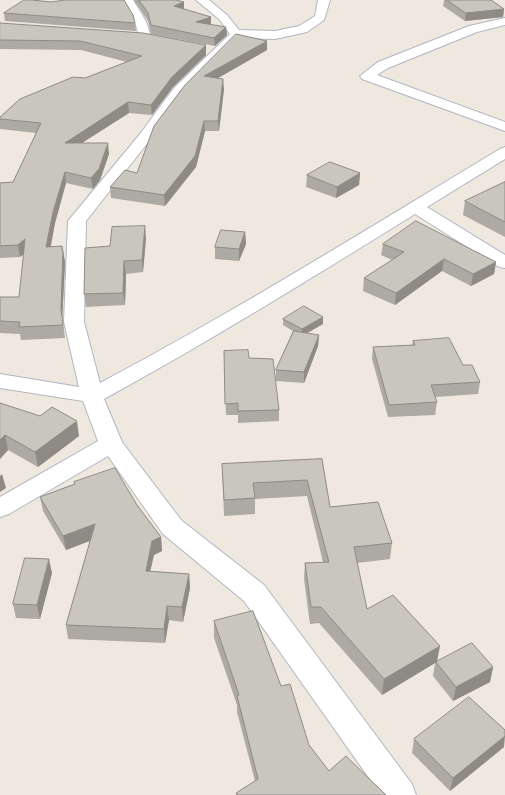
<!DOCTYPE html>
<style>
body{margin:0}
canvas{display:block;background:#eee8df}
</style>
<canvas width="505" height="795"></canvas>
<script>
const c = document.querySelector('canvas').getContext('2d');
c.lineJoin = 'round';
function stroke(path, color, width, dash) { c.strokeStyle = color; c.lineWidth = width; c.lineCap = dash ? 'butt' : 'round'; c.setLineDash(dash || []); c.stroke(path); }
function fill(path, color) { c.fillStyle = color; c.fill(path, 'evenodd'); }
const minor = new Path2D(`
 M121,0H133C140,12 149,22 150,37L148,40H140L135,22Z
 M196,0H209L227,15L239,30L275,31L299,26L315,16L318,0H330L324,20L307,32L275,39L239,38L184,94L150,140L86,221L84,322L100,383C236,311 367,229 500,149L505,147V159L427,207L505,255V268L499,267L415,214C312,278 210,341 104,399L122,442L181,520L264,585L412,784L416,795H381L244,601L163,534L108,456L9,514L0,517V497L98,441L83,401L0,388V374L79,387L64,322L68,221L140,134L174,88L230,34L219,19Z
 M505,18V25L477,32L388,68L377,75L505,122V131L362,79L360,76L378,62L469,26Z`);
stroke(minor, '#b2b5c0', 2);
fill(minor, '#fff');
fill(new Path2D(`
 M134,0H176L184,9L211,17V25L226,27L227,35L215,46L151,34L148,21Z
 M444,0H491L504,9L503,17L465,21L443,6Z
 M4,13L135,23L136,31L5,21Z
 M0,23L206,55L173,87L152,115L129,113L82,143L109,154L100,180L93,189L66,183L55,223L51,246H62L65,262L62,322L65,338L21,340L20,334L0,333V297H19L24,254L20,257L0,258V183L13,182L36,133L0,129V117L85,78L127,62L81,50L0,49Z
 M267,41V50L218,78L224,89L219,131H205L196,167L165,206L111,198L110,187L137,173L154,126Z
 M360,173L359,185L336,198L306,187L307,175Z
 M505,182V237L463,215L465,201Z
 M245,232L246,244L239,261L215,259V247Z
 M146,238L143,272L126,274L125,305L86,307L84,294L110,246Z
 M383,244L496,262L494,274L471,286L442,271L395,305L363,291L364,278L392,260L381,255Z
 M283,319L323,324L307,333L319,335L318,346L304,383L276,381V370L293,331L283,325Z
 M413,341L463,365L480,382L478,394L435,397L437,402L435,415L388,417L372,359L373,347L412,345Z
 M224,351L249,358L279,410V421L238,423V415H226Z
 M0,403L79,436L38,467L8,450L0,459Z
 M322,459L330,507L392,543L390,559L357,563L367,609L437,661L493,667L490,682L453,701L433,676L435,663L382,695L319,623L310,624L304,579L305,563L323,562L307,496L255,499V514L224,516L222,464Z
 M74,482L137,505L161,537L162,551L154,555L150,571L189,574L190,588L183,622L169,620L165,643L68,639L66,625L90,541L66,550L43,511L40,497L74,484Z
 M52,573L40,619L16,618L13,604Z
 M214,621L281,686L309,745L329,771L386,795H236V793L255,781L237,712V705L214,638Z
 M414,739L504,747L450,791L412,753Z`), '#adaaa3');
fill(new Path2D(`
 M184,2V10L174,6Z
 M504,9L503,17L465,21L466,13Z
 M211,17V25L196,22Z
 M226,27L227,35L215,46L214,38Z
 M267,41V50L204,86V76Z
 M206,45V55L173,87L152,115L151,105L172,77Z
 M223,79L224,89L219,131L218,121Z
 M128,102L129,113L66,153L65,143Z
 M204,121L205,131L196,167L165,206L164,195Z
 M108,143L109,154L100,180L93,189L91,178Z
 M65,172L66,183L55,223L48,259L46,247L53,212Z
 M360,173L359,185L336,198L337,187Z
 M145,226L146,238L143,272L142,260Z
 M245,232L246,244L239,261V249Z
 M25,239L27,251L20,257L18,245Z
 M62,246L65,262L62,322L65,338L61,309Z
 M444,259L442,271L395,305L396,293Z
 M124,261L126,274L125,305L123,293Z
 M496,262L494,274L471,286L473,274Z
 M323,317V324L302,336V329Z
 M319,335L318,346L304,383V372Z
 M77,421L79,436L38,467L35,452Z
 M5,435L8,450L0,459V440Z
 M2,474L6,488L0,492V476Z
 M95,524L97,538L66,550L63,536Z
 M161,537L162,551L154,555L147,585L146,571L152,541Z
 M49,559L52,573L40,619L37,605Z
 M189,574L190,588L183,622L182,607Z
 M167,606L169,620L165,643L164,629Z
 M440,646L437,662H436L435,663L382,695L384,679Z
 M493,667L490,682L453,701L456,687Z
 M505,736L504,747L450,791L453,778Z`), '#8d8b84');
const building = new Path2D(`
 M24,0H32L51,2L65,0H124L133,15L135,23L4,13Z
 M139,0H176L184,2L174,6L211,17L196,22L226,27L214,38L151,25L148,13Z
 M447,0H491L504,9L466,13Z
 M0,23L143,33L206,45L172,77L151,105L128,102L65,143H108L99,169L91,178L65,172L53,212L46,247L62,246V250H63L61,309L63,325L19,327L20,322L0,321V297H19L25,239L18,245L0,246V183L13,182L41,123L0,119V117L20,99L73,77L85,78L142,56L80,41L0,40Z
 M236,34L267,41L204,76L223,79L218,121H204L195,156L164,195L110,187L125,170L137,173L154,126L185,85Z
 M330,162L360,173L337,187L307,175Z
 M505,182V222L465,201Z
 M416,221L496,262L473,274L444,259L396,293L364,278L404,252L383,244Z
 M145,226L142,260L124,261L123,293L84,294L85,248L110,246L112,227Z
 M221,230L245,232L239,249L215,247Z
 M304,306L323,317L302,329L283,319Z
 M294,331L319,335L304,372L276,370Z
 M449,338L463,365H472L480,382L431,385L437,402L389,405L373,347L415,345L413,341Z
 M248,350L249,358L273,359L279,410L238,411V403L225,404L224,351Z
 M0,403L40,416L52,407L77,421L35,452L5,435L0,440Z
 M322,459L330,507L378,502L392,543L354,547L367,609L393,595L440,646L384,679L321,607H311L305,563L329,562L307,480L253,483L255,498L224,500L222,464Z
 M115,468L137,505L161,537L152,541L146,571L189,574L182,607L167,606L164,629L66,625L95,524L63,536L40,497L75,484L74,482Z
 M25,558L49,559L37,605L13,604Z
 M253,611L281,686L290,684L309,745L329,771L346,756L386,795H238L236,793L258,779L237,696L239,695L214,621Z
 M472,643L493,667L456,687L436,662Z
 M469,697L505,730V736L453,778L414,739Z`);
fill(building, '#c9c6bd');
stroke(building, '#8d8b84', 1);
</script>
